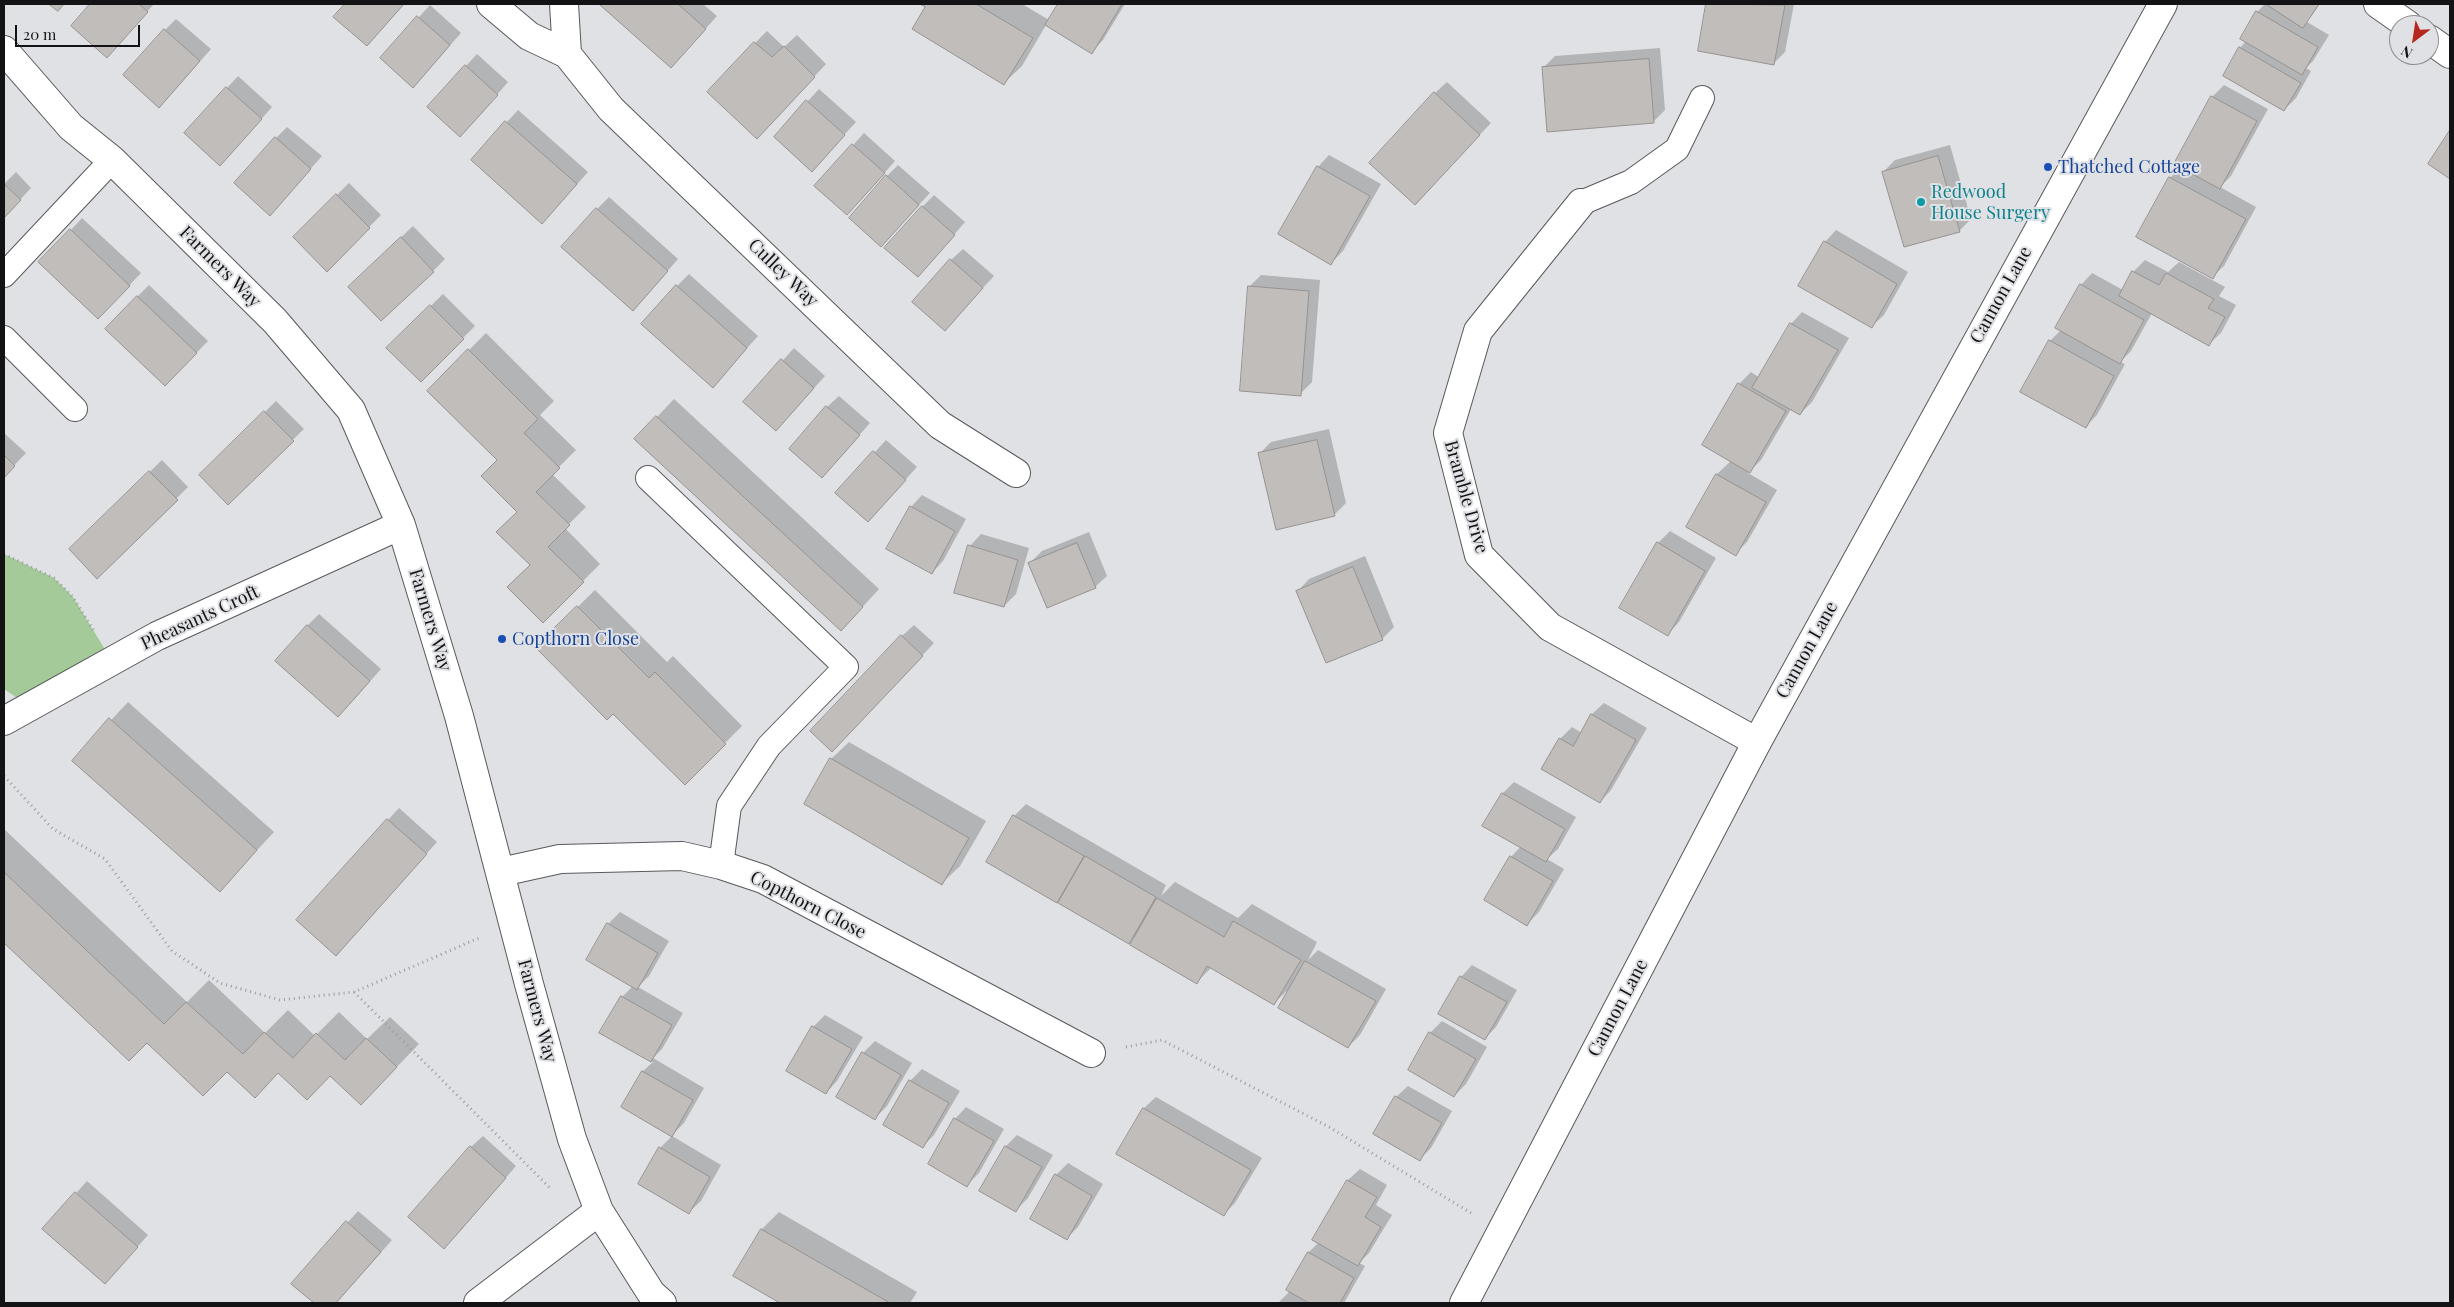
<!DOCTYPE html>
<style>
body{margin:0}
#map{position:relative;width:2454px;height:1307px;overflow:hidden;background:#e0e1e4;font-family:"Playfair Display",serif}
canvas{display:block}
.frame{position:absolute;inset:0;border:5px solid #131315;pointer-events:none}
.north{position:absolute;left:2389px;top:15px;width:50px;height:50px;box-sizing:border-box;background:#e0e1e4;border:1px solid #8e8f91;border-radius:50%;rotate:211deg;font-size:14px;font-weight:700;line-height:20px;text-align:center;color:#131315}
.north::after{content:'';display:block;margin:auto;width:18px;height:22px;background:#b6281e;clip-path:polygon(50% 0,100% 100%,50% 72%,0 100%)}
.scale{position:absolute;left:15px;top:25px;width:125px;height:22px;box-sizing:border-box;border:2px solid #131315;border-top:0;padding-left:6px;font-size:15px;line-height:18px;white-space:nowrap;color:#131315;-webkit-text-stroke:4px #e0e1e4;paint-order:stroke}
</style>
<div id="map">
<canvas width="2454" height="1307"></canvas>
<div class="frame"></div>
<div class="north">N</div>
<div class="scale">20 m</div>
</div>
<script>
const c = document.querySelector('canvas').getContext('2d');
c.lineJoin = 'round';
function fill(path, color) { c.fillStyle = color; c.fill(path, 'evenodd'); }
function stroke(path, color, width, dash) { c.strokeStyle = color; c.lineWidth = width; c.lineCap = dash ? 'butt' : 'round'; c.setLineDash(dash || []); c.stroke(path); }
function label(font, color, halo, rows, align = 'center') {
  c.font = font + ' "Playfair Display",serif'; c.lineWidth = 4; c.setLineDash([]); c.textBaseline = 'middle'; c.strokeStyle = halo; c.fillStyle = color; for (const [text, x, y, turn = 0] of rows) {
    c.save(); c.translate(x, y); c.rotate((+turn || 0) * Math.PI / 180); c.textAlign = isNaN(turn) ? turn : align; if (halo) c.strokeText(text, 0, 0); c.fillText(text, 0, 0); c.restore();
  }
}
fill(new Path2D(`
 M4,554L54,578L73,597L112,661L29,706L4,689Z`), '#a4ca99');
fill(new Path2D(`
 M92,4H154L118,44L72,26Z
 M346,4H404L378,33L335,17Z
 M603,4H703L717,16L671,67L602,5Z
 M922,4H1022L1049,20L1059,4H1125L1103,40L1092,52L1046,25L1022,66L1004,83Z
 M1707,4H1794L1785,52L1774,63L1699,50Z
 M2265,4H2320L2307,22L2329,35L2313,61L2306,68L2311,71L2296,98L2284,110L2240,48L2246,41L2241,39L2257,12Z
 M430,5L461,33L425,74L382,58Z
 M176,19L211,49L171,94L165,30Z
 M767,31L784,47L797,35L826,64L768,126L755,43Z
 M1660,48L1665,110L1653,122L1543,68L1555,56Z
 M477,54L508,82L472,124L466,66Z
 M238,76L272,107L232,152L227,88Z
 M1447,82L1491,123L1426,191L1435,93Z
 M2224,85L2268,109L2231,176L2220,187L2256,207L2224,266L2212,277L2170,178L2181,167L2212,97Z
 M819,89L856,122L812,170L775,137Z
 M518,110L588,172L554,210L472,160Z
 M287,127L322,156L281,202L276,138Z
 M864,133L895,161L859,202L816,186Z
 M1950,145L1971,219L1959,231L1883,172L1895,160Z
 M1329,155L1381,184L1343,251L1331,263L1318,167Z
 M898,165L930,193L881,246L887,176Z
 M16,172L31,188L4,217V184Z
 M349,183L381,215L327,270L294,237Z
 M934,195L965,222L929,264L922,207Z
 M609,197L678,259L645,297L597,209Z
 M82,218L141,273L110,306L71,230Z
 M413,226L445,259L433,271L361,275Z
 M1836,230L1908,272L1884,315L1872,326L1825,242Z
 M963,249L994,276L945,329L951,260Z
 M2145,260L2168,272L2179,262L2225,287L2219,296L2236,305L2221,333L2209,344L2152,313L2131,351L2120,362L2125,364L2097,415L2086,426L2050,341L2061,330L2081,285L2092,273L2123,290L2133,272Z
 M689,274L758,336L724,374L677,286Z
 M1261,275L1320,280L1312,382L1300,394L1249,287Z
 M149,285L208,341L177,373L137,297Z
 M443,294L475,326L421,380L388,348Z
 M1802,312L1849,338L1812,402L1800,414L1791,409L1761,460L1748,473L1777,490L1747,542L1735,554L1688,526L1717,474L1731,461L1739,384L1751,372L1760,378L1791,324Z
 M486,333L554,401L540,415L576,450L552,474L586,507L565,528L600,564L543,621L518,512L498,460L428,391Z
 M794,348L825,376L788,417L745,402Z
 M839,396L870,423L834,464L827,407Z
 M674,399L879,589L858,612L657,417Z
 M276,401L304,429L228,503L201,475Z
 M1329,429L1346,503L1334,515L1259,454L1271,442Z
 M4,433L26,453L4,476Z
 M886,440L917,467L868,521L837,493Z
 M162,460L188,487L97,577L71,549Z
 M922,495L966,519L943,561L932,573L911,507Z
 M1670,531L1716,558L1679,622L1668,634L1658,543Z
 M1089,532L1107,576L1095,587L1030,563L1042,551Z
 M981,534L1029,548L1016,594L1004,606L970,546Z
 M1365,556L1394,627L1382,639L1298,591L1309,579Z
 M595,590L667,662L673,656L742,726L685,783L613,712L537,647Z
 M319,614L381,669L350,704L307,626Z
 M914,625L934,643L844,738L902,636Z
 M128,702L274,832L220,890L73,761Z
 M1604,703L1647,728L1611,790L1600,802L1560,739L1572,727L1582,733L1592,714Z
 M849,742L986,821L960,866L942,883L831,759Z
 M1514,782L1576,817L1558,849L1547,859L1564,869L1539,912L1527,924L1511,857L1521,846L1503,793Z
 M1026,804L1166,885L1161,896L1175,882L1238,918L1252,904L1317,942L1308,960L1318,950L1386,989L1360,1035L1348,1047L1290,988L1274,1003L1212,967L1197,982L1136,935L1129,942L988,862L1014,816Z
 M399,808L437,842L348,942L388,820Z
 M4,829L187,1002L209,980L265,1033L288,1010L315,1036L339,1012L367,1039L390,1017L419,1044L361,1104L331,1075L279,1072L255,1096L227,1070L147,1042L129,1060L4,942Z
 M620,912L669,941L649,976L638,987L683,1013L662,1049L653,1058L704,1088L684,1123L672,1135L623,1107L643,1071L653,1062L601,1032L622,997L633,986L608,924Z
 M1472,965L1517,990L1496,1027L1484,1039L1461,977Z
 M825,1015L863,1037L837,1081L826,1093L813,1027Z
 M1442,1021L1487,1047L1466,1084L1454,1096L1430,1033Z
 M875,1041L912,1063L887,1106L875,1118L863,1053Z
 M922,1069L960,1091L934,1135L922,1147L910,1081Z
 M1408,1086L1452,1111L1431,1148L1420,1159L1396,1097Z
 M1156,1097L1262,1158L1235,1203L1223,1215L1118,1154L1144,1108Z
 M966,1107L1004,1129L979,1173L967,1185L955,1119Z
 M1017,1135L1053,1155L1028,1198L1016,1210L1006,1146Z
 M483,1136L516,1166L456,1236L471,1147Z
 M672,1136L721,1165L701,1201L689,1212L660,1148Z
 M1068,1163L1103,1184L1078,1227L1067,1238L1056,1175Z
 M1360,1169L1387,1185L1376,1205L1392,1215L1369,1253L1359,1263L1365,1266L1344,1303H1278L1290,1291L1309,1252L1319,1242L1314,1239L1348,1180Z
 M87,1181L148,1235L117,1270L44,1229Z
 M358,1211L392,1240L336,1303H315L293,1283Z
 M779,1212L917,1292L910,1303H783L735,1276L762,1229Z`), '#0003');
const building = new Path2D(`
 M49,4H64L58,11Z
 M90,4H139L148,12L107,58L71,26Z
 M345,4H404L367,46L333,17Z
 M601,4H678L706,29L671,68L600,5Z
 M920,4H976L1033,38L1004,85L912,29L925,7Z
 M1058,4H1122L1092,54L1045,25Z
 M1706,4L1785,5L1774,65L1698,51Z
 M2266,4H2319L2303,28Z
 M2256,11L2318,47L2302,75L2240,39Z
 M417,16L450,45L413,88L380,58Z
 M164,29L200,61L159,108L123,75Z
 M754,42L772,57L784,46L815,77L757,139L707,92Z
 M2239,47L2301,83L2284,111L2223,76Z
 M1649,59L1654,123L1547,132L1542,67Z
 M465,65L498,95L460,137L427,107Z
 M226,87L262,119L220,166L184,133Z
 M1434,92L1480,135L1415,205L1369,163Z
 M2211,96L2257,121L2220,189L2174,164Z
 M806,100L845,135L812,172L774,137Z
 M505,121L577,184L542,224L471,160Z
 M2450,130V179L2428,164Z
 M275,137L311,169L270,216L234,183Z
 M852,144L885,173L847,215L814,186Z
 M1938,156L1960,232L1904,247L1882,172Z
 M1317,166L1370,196L1331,265L1278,234Z
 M886,175L919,205L881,247L849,218Z
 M2169,177L2246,219L2213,279L2136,237Z
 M4,184L21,200L4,218Z
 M336,194L370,228L327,272L293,237Z
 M922,206L955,235L918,277L884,248Z
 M596,208L668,271L633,311L561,247Z
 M70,229L130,286L98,319L38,262Z
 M401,237L434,272L381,321L348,287Z
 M1824,241L1897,284L1872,328L1798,286Z
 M950,259L983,288L945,331L912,302Z
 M2132,271L2159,285L2166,273L2214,299L2208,308L2225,317L2209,346L2119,296Z
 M2080,284L2144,320L2120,364L2055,328Z
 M676,285L747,348L713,388L641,324Z
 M1248,286L1309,291L1301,396L1240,391Z
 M137,296L197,353L165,386L105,329Z
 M430,305L464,339L421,382L386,348Z
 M1790,323L1838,350L1800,415L1752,388Z
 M2049,340L2114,376L2086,428L2020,392Z
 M468,349L538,419L524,433L560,468L536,492L570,525L548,547L584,582L543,623L507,587L530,565L496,532L517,512L481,476L497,460L427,391Z
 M781,359L814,388L776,431L743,402Z
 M1738,383L1786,411L1750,473L1702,445Z
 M826,406L860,435L822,478L789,449Z
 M264,411L294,441L228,505L199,475Z
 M656,416L863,607L841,631L634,439Z
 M1317,440L1335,516L1276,530L1258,453Z
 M873,451L906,480L868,522L835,493Z
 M4,455L15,466L4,478Z
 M149,471L178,500L97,579L69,549Z
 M1716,474L1766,502L1736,556L1686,527Z
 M910,506L955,531L932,574L886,549Z
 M1657,542L1705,571L1668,636L1619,608Z
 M1077,543L1096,588L1047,608L1028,563Z
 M968,545L1018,560L1004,607L954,593Z
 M1353,567L1383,640L1326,663L1296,591Z
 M577,606L649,678L655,672L726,744L685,785L613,714L607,720L535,647Z
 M307,625L370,681L338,717L275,661Z
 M901,635L923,656L832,752L810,731Z
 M1591,714L1636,740L1600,803L1541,769L1559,738L1573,746Z
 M109,718L257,850L220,892L72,761Z
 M830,758L969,838L942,885L804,804Z
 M1502,793L1565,829L1546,862L1482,826Z
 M1013,815L1084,856L1057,903L986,862Z
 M387,819L427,854L336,956L296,920Z
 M1085,856L1156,897L1129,944L1058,903Z
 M1510,856L1553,881L1527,926L1484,900Z
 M4,872L164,1024L186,1002L243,1054L264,1032L293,1058L316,1033L345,1060L366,1038L397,1067L361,1105L330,1076L307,1100L278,1073L255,1098L227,1072L203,1096L147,1043L129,1061L4,943Z
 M1157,898L1224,937L1233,921L1301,960L1274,1005L1207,966L1197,984L1130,945Z
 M607,923L658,953L637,990L586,960Z
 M1305,961L1376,1001L1348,1048L1278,1008Z
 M1460,976L1507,1002L1485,1040L1438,1014Z
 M621,996L672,1025L651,1062L599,1033Z
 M812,1026L852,1049L826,1094L786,1071Z
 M1429,1032L1476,1059L1454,1097L1408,1070Z
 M862,1052L901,1075L875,1120L836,1097Z
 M642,1071L693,1100L672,1137L621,1107Z
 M909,1080L949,1103L923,1148L883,1125Z
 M1395,1096L1442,1123L1420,1161L1373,1134Z
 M1143,1108L1251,1170L1224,1216L1116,1154Z
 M954,1118L994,1141L967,1187L928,1164Z
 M470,1146L506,1178L444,1249L408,1217Z
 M1005,1146L1042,1167L1016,1212L979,1191Z
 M659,1147L710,1177L689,1214L638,1184Z
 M1055,1174L1092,1196L1067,1240L1030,1219Z
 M1347,1180L1377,1197L1365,1217L1381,1227L1358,1266L1312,1240Z
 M75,1192L138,1247L105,1284L42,1229Z
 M346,1221L381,1252L336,1303H314L291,1284Z
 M761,1229L890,1303H780L733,1276Z
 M1308,1252L1354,1278L1340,1303H1309L1286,1290Z`);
fill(building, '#c1bdbb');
stroke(building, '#969291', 1);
const lane = new Path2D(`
 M1581,203L1631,182L1677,149L1702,98
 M4,275L112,160
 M4,338L75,409
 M648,478L846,667L769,746L729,806L721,865`);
const street = new Path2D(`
 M491,4L529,36L567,54
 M564,4L567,54L611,109L940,425L1016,473
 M2378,4L2408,25
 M2429,39L2450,54
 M4,50L71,127L112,160L275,321L351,410L401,525L459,716L529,984L572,1139L599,1211L651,1293L662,1303
 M1581,203L1478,331L1448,433L1479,555L1550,627L1757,742
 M4,721L157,636L401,525
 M501,872L560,859L682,856L721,865L763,879L1091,1053
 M478,1303L599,1211`);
const secondary = new Path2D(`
 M1464,1303L1757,742L2163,4`);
stroke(lane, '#58595c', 26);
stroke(street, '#58595c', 30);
stroke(secondary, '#58595c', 30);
stroke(new Path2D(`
 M4,554L54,578L73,597L94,631
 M4,776L53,829L105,859L172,951L220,983L280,1000L354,992L479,938
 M354,992L550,1188
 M1126,1047L1162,1040L1329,1127L1471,1213`), '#9a9b9d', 3, [1, 4]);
stroke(lane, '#fff', 24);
stroke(street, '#fff', 28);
stroke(secondary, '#fff', 28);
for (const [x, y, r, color] of [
 [2048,167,5,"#1a4fb4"],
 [1921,202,5,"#0f9aa8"],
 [502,639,5,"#1a4fb4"]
]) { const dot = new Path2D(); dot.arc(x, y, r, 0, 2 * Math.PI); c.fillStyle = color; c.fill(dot); stroke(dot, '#e0e1e4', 2); }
label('18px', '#164399', '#e0e1e4', [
 ["Thatched Cottage",2058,167],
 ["Copthorn Close",512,639]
], 'left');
label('18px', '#0d838f', '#e0e1e4', [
 ["Redwood",1931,192],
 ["House Surgery",1931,213]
], 'left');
label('18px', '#131315', '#e0e1e4', [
 ["Farmers Way",220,267,45],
 ["Culley Way",783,273,44],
 ["Cannon Lane",2001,295,-61],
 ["Bramble Drive",1466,497,74],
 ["Pheasants Croft",200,618,-25],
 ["Farmers Way",430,620,73],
 ["Cannon Lane",1807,650,-61],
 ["Copthorn Close",808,905,27],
 ["Cannon Lane",1618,1008,-62],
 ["Farmers Way",537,1011,75]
]);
</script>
